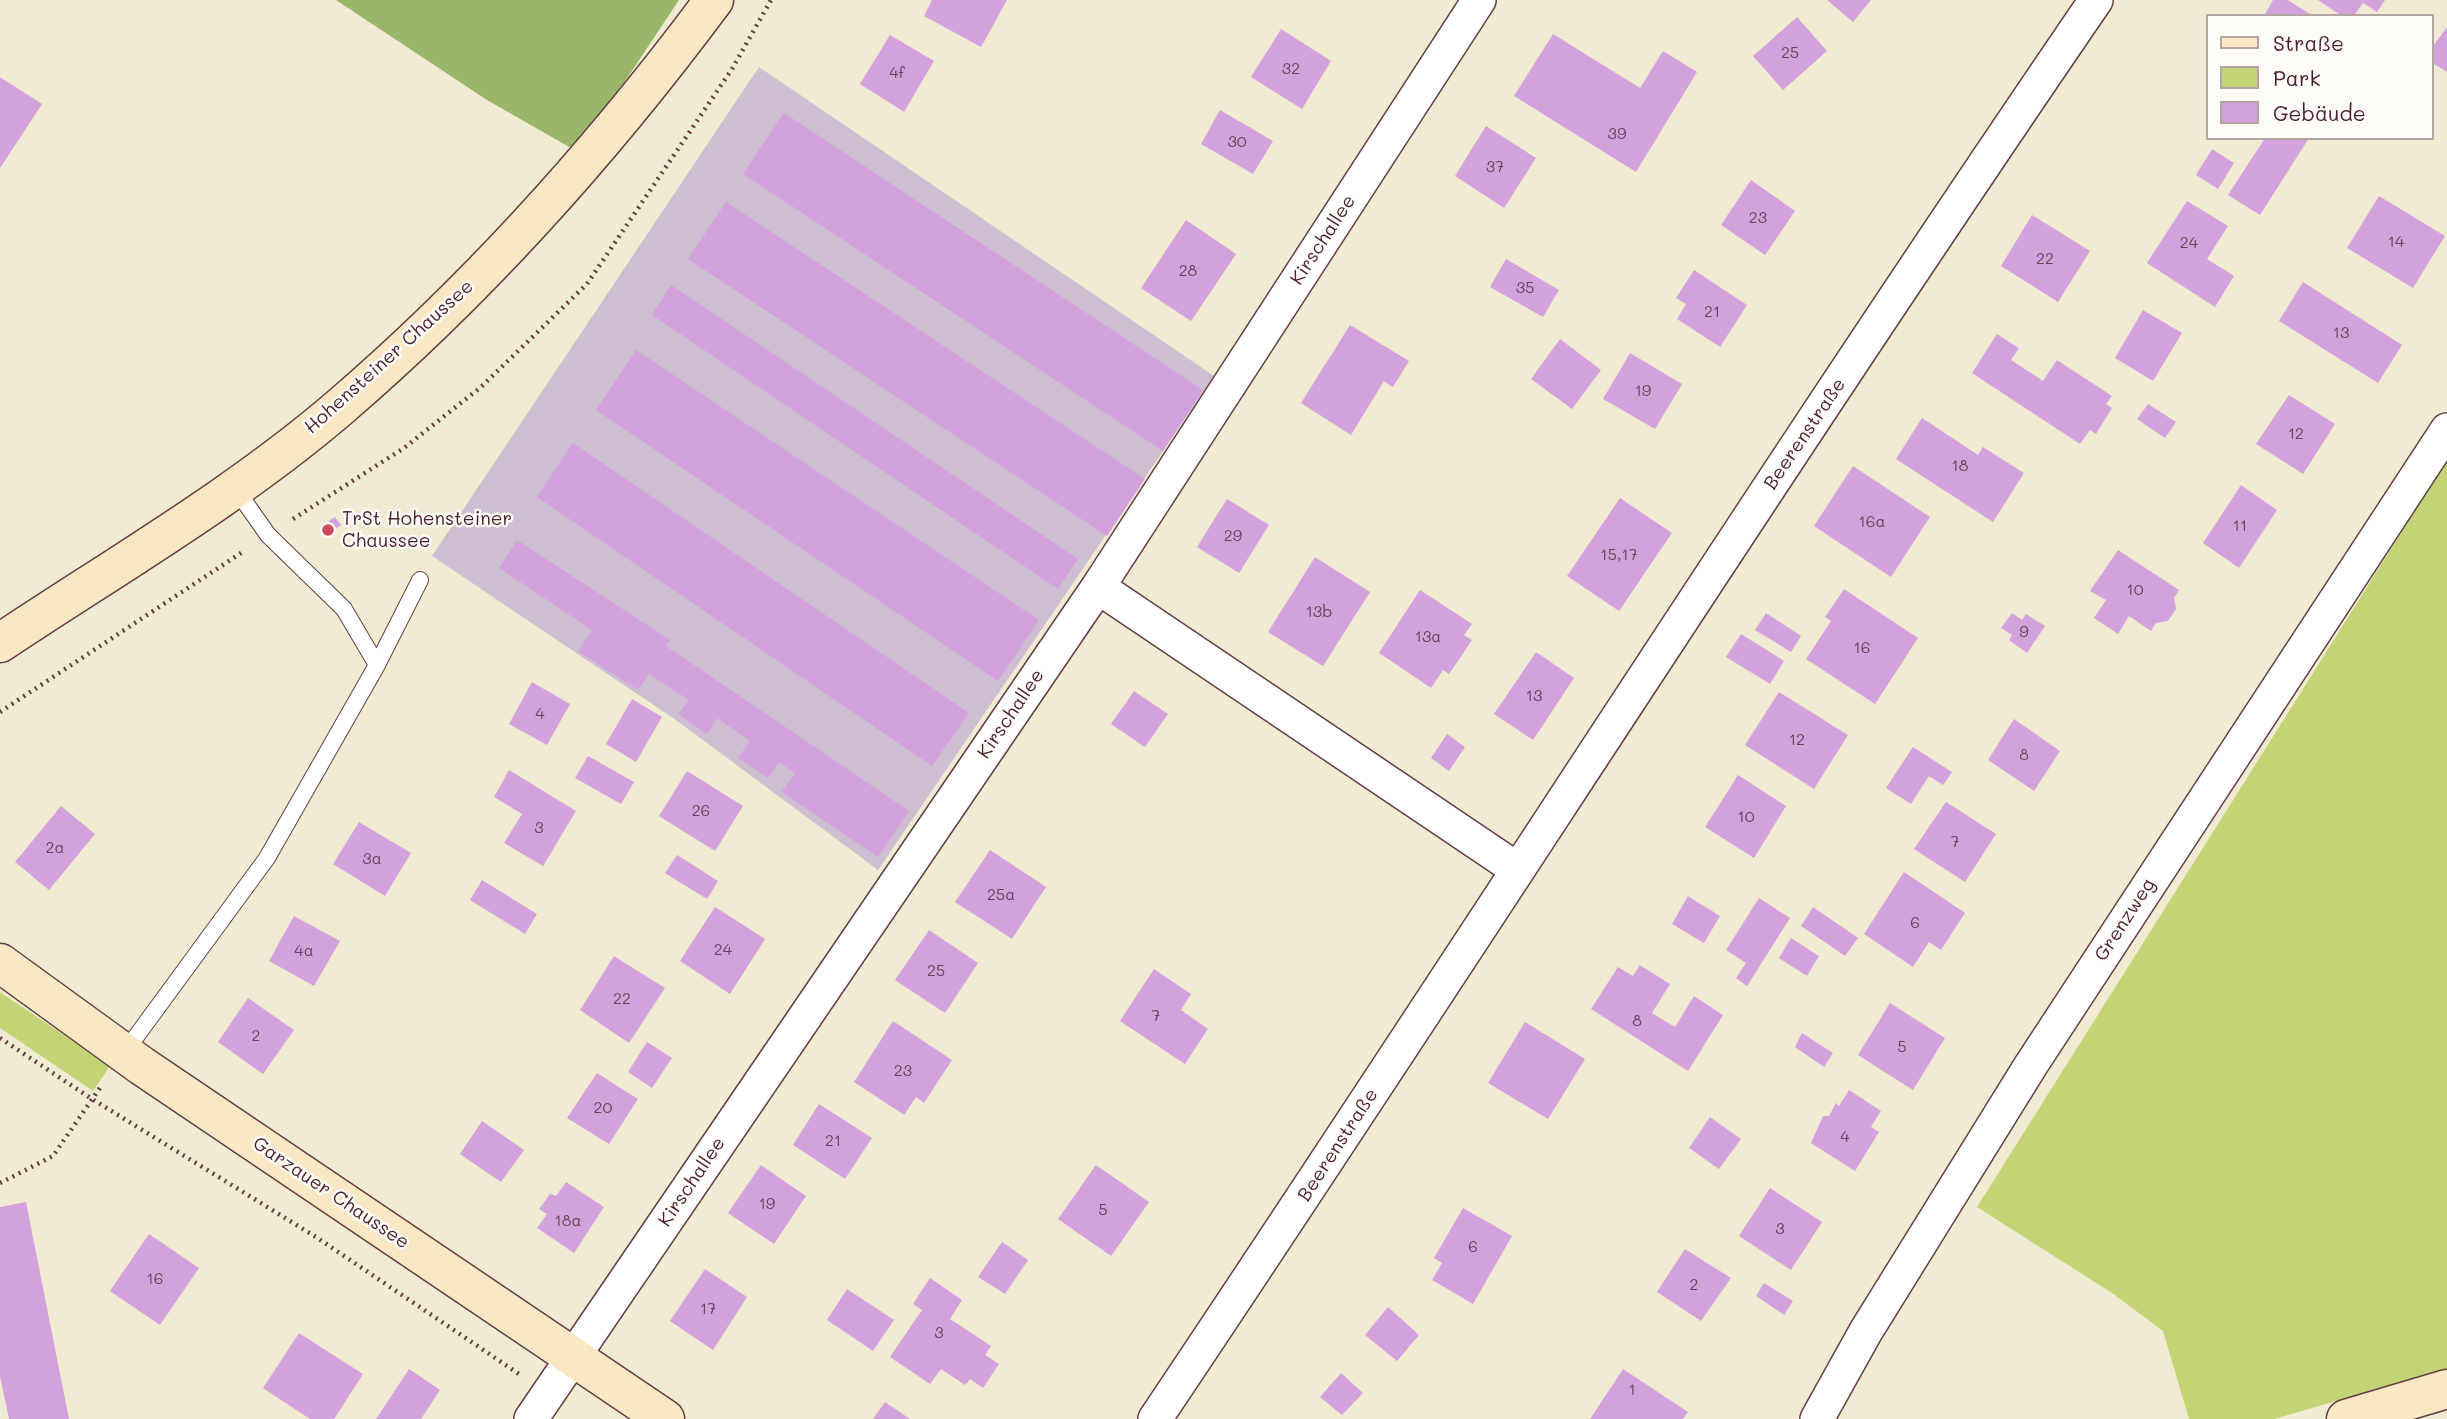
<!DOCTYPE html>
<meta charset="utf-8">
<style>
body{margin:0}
#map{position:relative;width:2447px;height:1419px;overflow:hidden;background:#f0ebd2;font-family:Mali,sans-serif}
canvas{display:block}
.legend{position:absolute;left:2206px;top:14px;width:228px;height:126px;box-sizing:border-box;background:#fdfcf7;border:2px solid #b5a4a5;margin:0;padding:9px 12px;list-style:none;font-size:21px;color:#4a1f2b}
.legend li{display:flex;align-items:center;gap:14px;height:35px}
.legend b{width:35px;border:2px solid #b5a4a5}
</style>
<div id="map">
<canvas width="2447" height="1419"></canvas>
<ul class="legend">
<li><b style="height:9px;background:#fae7c3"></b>Straße</li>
<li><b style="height:19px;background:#c3d477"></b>Park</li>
<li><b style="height:19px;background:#d3a2dc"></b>Gebäude</li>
</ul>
</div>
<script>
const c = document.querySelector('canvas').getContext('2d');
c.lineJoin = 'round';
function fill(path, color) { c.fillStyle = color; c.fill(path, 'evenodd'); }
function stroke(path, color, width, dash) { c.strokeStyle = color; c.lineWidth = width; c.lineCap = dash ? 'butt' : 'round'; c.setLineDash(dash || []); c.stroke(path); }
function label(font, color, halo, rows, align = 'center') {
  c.font = font + ' Mali,sans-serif'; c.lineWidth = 5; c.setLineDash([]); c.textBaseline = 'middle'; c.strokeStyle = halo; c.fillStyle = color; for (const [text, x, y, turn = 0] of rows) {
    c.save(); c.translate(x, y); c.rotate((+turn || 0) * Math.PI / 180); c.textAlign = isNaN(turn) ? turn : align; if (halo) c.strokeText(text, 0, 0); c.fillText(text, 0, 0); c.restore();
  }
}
fill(new Path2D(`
 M759,67L1214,376L878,870L676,720L432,556Z`), '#cebed2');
fill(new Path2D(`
 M2447,460V1369L2274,1419H2189L2163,1331L2112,1293L1977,1207Z
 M0,992L110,1066L93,1091L0,1028Z`), '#c3d477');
fill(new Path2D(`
 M336,0H679L578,152L487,100Z`), '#9ab668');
fill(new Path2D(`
 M932,0H1007L981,47L924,16Z
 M1827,0H1871L1853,22Z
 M2273,0H2288L2313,16H2264Z
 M2318,0H2385L2377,12L2363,3L2354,16H2342Z
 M1797,17L1827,51L1783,90L1753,56Z
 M2447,27V72L2431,62V49Z
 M1281,29L1331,61L1302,109L1251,77Z
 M1553,34L1640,88L1663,51L1697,72L1636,172L1514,96Z
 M890,35L934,61L904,112L860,84Z
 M0,77L42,104L0,168Z
 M1220,110L1273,141L1253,174L1201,144Z
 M784,113L1203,390L1163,451L743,174Z
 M1486,126L1536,158L1504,208L1455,176Z
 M2265,138H2309L2260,215L2228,195Z
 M2212,149L2234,163L2218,189L2196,175Z
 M1751,180L1795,211L1765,255L1721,225Z
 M2379,196L2445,236L2413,288L2347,248Z
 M2187,201L2228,226L2207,259L2234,276L2215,307L2147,263Z
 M726,202L1145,479L1107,536L688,259Z
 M2032,215L2090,251L2058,302L2001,266Z
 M1186,220L1236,254L1191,321L1141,288Z
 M1506,259L1559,290L1543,317L1490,287Z
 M1694,270L1747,305L1720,347L1677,319L1686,304L1676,298Z
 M2303,282L2402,345L2378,383L2279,321Z
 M671,285L1078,559L1058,589L652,315Z
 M2143,310L2182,333L2153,381L2115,358Z
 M1350,325L1409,361L1393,387L1384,381L1351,435L1301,403Z
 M1997,334L2019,348L2011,360L2043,381L2057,360L2112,396L2106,404L2112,408L2096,434L2090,430L2080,444L1972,373Z
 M1560,339L1601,370L1572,409L1531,379Z
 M636,350L1039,620L998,681L596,410Z
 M1630,353L1682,384L1655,429L1603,399Z
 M2289,395L2335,424L2303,474L2256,444Z
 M2148,404L2176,422L2165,438L2137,419Z
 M1922,418L1978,455L1983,447L2024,473L1993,522L1896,459Z
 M573,443L969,713L932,766L537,497Z
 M1853,466L1930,517L1891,577L1814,526Z
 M2241,485L2277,510L2239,568L2203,543Z
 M1620,498L1672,533L1619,611L1567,576Z
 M1227,499L1269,525L1239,573L1197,547Z
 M335,517L341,525L326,535L321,526Z
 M517,540L670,640L666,646L909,811L878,857L782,792L795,773L779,762L768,778L738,758L750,741L717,718L707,734L678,714L689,700L649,674L638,690L578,651L592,630L499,568Z
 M2118,550L2179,590L2174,598L2176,609L2168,621L2156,623L2151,631L2129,616L2118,634L2094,618L2106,600L2090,591Z
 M1315,557L1370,592L1323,666L1268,632Z
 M1844,589L1918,638L1875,704L1806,659L1831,621L1825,617Z
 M1420,590L1472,624L1464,635L1472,640L1449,674L1443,670L1431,688L1379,653Z
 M1766,613L1801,636L1791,652L1755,630Z
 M2012,613L2022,620L2026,614L2045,626L2027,653L2009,640L2012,635L2001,628Z
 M1741,634L1784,661L1770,684L1726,657Z
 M1536,652L1574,678L1533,740L1494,714Z
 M532,682L570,704L547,745L509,724Z
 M1134,691L1168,714L1145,747L1111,724Z
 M1779,692L1848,735L1814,789L1745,745Z
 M632,699L662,717L636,762L606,744Z
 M2014,719L2060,751L2034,791L1988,760Z
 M1447,734L1465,747L1449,771L1431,758Z
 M1913,747L1952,772L1943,785L1929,776L1911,804L1886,788Z
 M588,756L634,782L621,804L575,778Z
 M509,770L576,811L543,866L504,843L522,814L494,797Z
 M687,771L743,806L715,851L659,816Z
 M1738,775L1786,806L1754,858L1705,827Z
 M1946,802L1996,834L1965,882L1914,849Z
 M61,806L95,834L49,890L15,862Z
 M359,822L411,853L385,896L333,864Z
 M990,850L1046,887L1012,939L955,902Z
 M677,855L718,881L707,899L665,873Z
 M1904,872L1965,913L1941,950L1929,942L1913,967L1864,934Z
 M482,880L537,914L525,934L470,900Z
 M1688,896L1720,916L1704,943L1672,924Z
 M1759,898L1790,918L1747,986L1736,978L1746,963L1726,950Z
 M715,907L765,939L730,994L680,961Z
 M1813,907L1858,938L1845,956L1801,926Z
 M294,916L340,941L314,986L269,961Z
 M929,930L978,963L945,1013L895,980Z
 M1791,938L1819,956L1807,976L1779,958Z
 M614,956L665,988L629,1043L580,1010Z
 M1640,965L1670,984L1652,1013L1675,1027L1694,996L1723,1015L1688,1071L1591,1009L1618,967L1633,976Z
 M1154,969L1191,994L1181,1010L1208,1029L1185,1064L1120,1021Z
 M248,998L294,1030L263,1074L218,1042Z
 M1890,1003L1945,1038L1913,1090L1858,1055Z
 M893,1021L952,1060L924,1103L916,1097L904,1115L854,1082Z
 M1525,1022L1585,1059L1548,1119L1488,1083Z
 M1802,1033L1833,1053L1824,1067L1795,1047Z
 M647,1042L672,1058L652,1088L628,1072Z
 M597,1073L638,1099L609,1144L567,1118Z
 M1849,1090L1881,1111L1871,1127L1879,1132L1855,1171L1811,1143L1823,1116H1829L1836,1103L1839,1106Z
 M819,1104L872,1138L845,1179L793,1145Z
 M1710,1117L1741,1139L1719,1169L1689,1148Z
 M482,1121L524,1150L501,1182L460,1154Z
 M761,1165L806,1196L774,1244L728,1213Z
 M1096,1165L1149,1202L1111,1256L1058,1219Z
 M566,1182L604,1207L574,1253L537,1228L547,1214L539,1209L550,1194L556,1196Z
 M1770,1188L1822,1222L1791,1270L1739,1236Z
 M26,1202L69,1419H9L0,1376V1207Z
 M1463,1208L1512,1236L1473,1304L1432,1280L1442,1263L1434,1258Z
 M149,1234L199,1268L160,1325L110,1291Z
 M1002,1242L1028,1260L1005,1294L978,1277Z
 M1685,1249L1731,1278L1701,1321L1657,1292Z
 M705,1269L747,1297L713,1350L670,1321Z
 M930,1278L962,1300L950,1319L991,1346L985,1355L999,1364L983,1388L970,1379L965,1385L941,1369L930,1384L890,1357L922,1310L913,1304Z
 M1764,1283L1793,1301L1784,1315L1756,1296Z
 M847,1289L894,1320L873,1351L827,1320Z
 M1388,1307L1419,1335L1397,1361L1365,1335Z
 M299,1333L363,1374L334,1419H310L263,1388Z
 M409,1369L440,1390L421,1419H376Z
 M1623,1369L1688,1412L1683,1419H1590Z
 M1341,1373L1363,1393L1342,1415L1320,1397Z
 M885,1402L910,1419H873Z`), '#d3a2dc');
const lane = new Path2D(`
 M235,488L268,535L344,609L377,665
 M124,1053L267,858L377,665L420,580`);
const street = new Path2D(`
 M1098,587L1518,870
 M531,1419L1098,587L1479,0
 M1155,1419C1471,948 1775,469 2096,0
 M1817,1419L1866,1331L2031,1065L2447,430`);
const secondary = new Path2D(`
 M0,643C114,567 235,497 339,408C480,287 604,148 714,0
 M0,963L142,1066L665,1419
 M2346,1419L2447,1389`);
stroke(lane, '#633e44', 18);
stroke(street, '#633e44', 36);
stroke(secondary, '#633e44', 41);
stroke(new Path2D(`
 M293,519L404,448L481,387L587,284L732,69L771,0
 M0,712L244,551
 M0,1038L92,1099L316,1237L519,1374
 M0,1183L53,1156L102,1085`), '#633e44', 4.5, [2, 5]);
stroke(lane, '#fff', 16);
stroke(street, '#fff', 33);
stroke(secondary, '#fae7c3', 38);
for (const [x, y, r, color] of [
 [328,530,7,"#d1495b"]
]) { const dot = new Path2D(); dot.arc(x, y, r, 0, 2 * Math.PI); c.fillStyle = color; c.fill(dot); stroke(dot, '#fdfcf7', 2.5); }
label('16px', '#6c4057', null, [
 ["25",1790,53],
 ["32",1291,69],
 ["4f",897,73],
 ["39",1617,134],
 ["30",1237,142],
 ["37",1495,167],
 ["23",1758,218],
 ["14",2396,242],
 ["24",2189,243],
 ["22",2045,259],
 ["28",1188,271],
 ["35",1525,288],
 ["21",1712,312],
 ["13",2341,333],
 ["19",1643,391],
 ["12",2296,434],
 ["18",1960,466],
 ["16a",1872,522],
 ["11",2240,526],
 ["29",1233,536],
 ["15,17",1619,555],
 ["10",2135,590],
 ["13b",1319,612],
 ["9",2024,632],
 ["13a",1428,637],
 ["16",1862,648],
 ["13",1534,696],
 ["4",540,714],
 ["12",1797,740],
 ["8",2024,755],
 ["26",701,811],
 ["10",1746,817],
 ["3",539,828],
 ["7",1955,842],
 ["2a",55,848],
 ["3a",372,859],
 ["25a",1001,895],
 ["6",1915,923],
 ["24",723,950],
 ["4a",304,951],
 ["25",936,971],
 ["22",622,999],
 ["7",1156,1016],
 ["8",1637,1021],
 ["2",256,1036],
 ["5",1902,1047],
 ["23",903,1071],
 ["20",603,1108],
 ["4",1845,1137],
 ["21",833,1141],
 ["19",767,1204],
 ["5",1103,1210],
 ["18a",568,1221],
 ["3",1780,1229],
 ["6",1473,1247],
 ["16",155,1279],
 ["2",1694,1285],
 ["17",708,1309],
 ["3",939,1333],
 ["1",1632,1390]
]);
label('19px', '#4a1f2b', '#fdfcf7', [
 ["Kirschallee",1323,240,-57],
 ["Hohensteiner Chaussee",389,357,-42],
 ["Beerenstraße",1805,434,-56],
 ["Kirschallee",1011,714,-56],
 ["Grenzweg",2125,920,-57],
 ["Beerenstraße",1338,1145,-57],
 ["Kirschallee",692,1182,-56],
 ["Garzauer Chaussee",331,1193,34]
]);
label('19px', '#4a1f2b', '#fdfcf7', [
 ["TrSt Hohensteiner",342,519],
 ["Chaussee",342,541]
], 'left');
</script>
